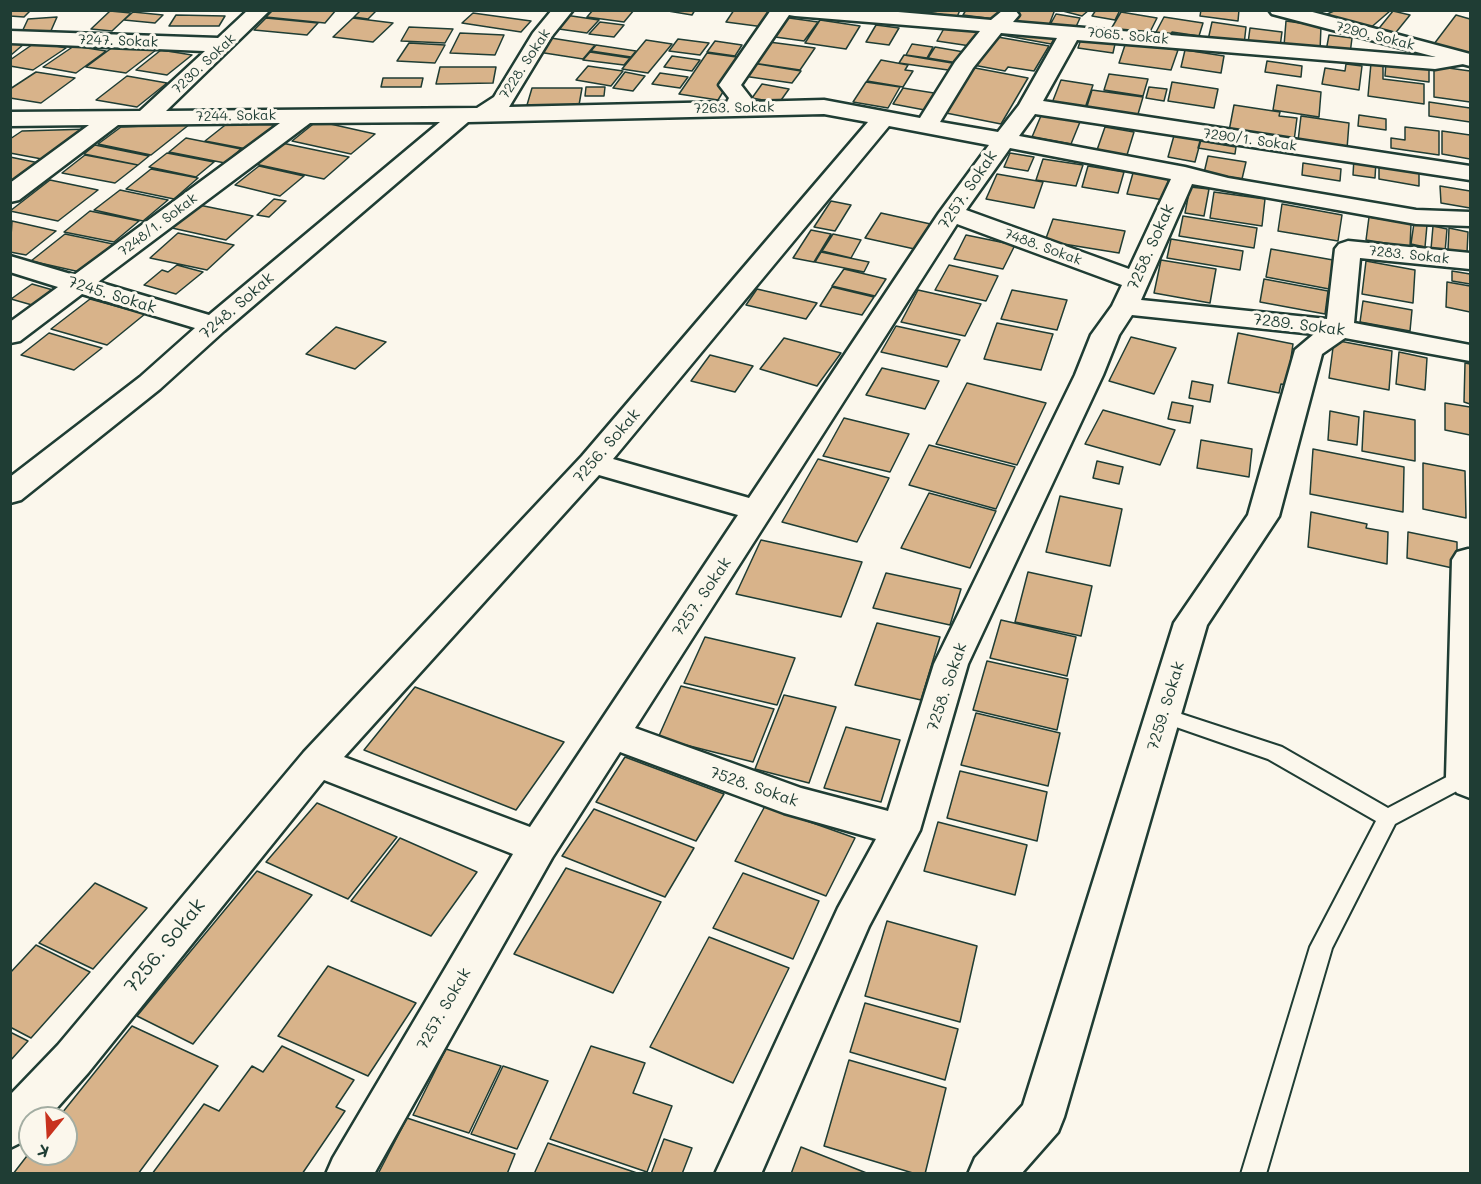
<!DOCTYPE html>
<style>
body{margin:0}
#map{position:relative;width:1481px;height:1184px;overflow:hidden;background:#fbf7ec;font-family:Mali,sans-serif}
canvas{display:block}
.frame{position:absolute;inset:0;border:12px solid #1f3d34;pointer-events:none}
.north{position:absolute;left:18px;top:1106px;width:60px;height:60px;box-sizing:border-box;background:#fbf7ec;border:2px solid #a3ada2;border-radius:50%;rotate:198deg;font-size:16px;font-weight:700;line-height:24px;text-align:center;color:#1f3d34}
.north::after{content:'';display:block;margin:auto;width:21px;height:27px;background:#c8321e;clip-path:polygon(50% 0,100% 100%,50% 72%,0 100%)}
</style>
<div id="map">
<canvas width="1481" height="1184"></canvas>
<div class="frame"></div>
<div class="north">K</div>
</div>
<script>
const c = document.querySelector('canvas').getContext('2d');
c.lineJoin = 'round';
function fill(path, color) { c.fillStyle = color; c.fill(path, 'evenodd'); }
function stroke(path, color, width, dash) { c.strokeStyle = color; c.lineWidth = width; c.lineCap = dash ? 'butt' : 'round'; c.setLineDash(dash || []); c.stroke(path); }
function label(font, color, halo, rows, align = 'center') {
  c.font = font + ' Mali,sans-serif'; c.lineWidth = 6; c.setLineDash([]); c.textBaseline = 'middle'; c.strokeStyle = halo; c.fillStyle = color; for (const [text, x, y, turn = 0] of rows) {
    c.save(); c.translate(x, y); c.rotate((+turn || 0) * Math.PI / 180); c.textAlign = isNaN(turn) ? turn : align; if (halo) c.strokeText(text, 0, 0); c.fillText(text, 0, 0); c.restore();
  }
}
const building = new Path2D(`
 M10,10H31L24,17L10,16Z
 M273,10H336L325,23L266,17Z
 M361,10H377L368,19L354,17Z
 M593,10H634L624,22L587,17Z
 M662,10H695L692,15Z
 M734,10H774L764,27L726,22Z
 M928,10H960L957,17L927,12Z
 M966,10H1013L1002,20L963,15Z
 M1026,10H1052L1054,12L1049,25L1016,21L1020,11Z
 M1059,10H1089L1082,16Z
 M1096,10H1120L1115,20L1092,16Z
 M1201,10H1239L1238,21L1200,16Z
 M1336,10H1388L1390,11L1368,30L1323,16Z
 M110,11L131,13L112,31L91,29Z
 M1393,11L1410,15L1393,36L1376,32Z
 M133,12L163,15L155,23L124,20Z
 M1121,12L1157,18L1148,36L1111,29Z
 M473,13L531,21L521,32L462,23Z
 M1056,14L1080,18L1075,29L1050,25Z
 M176,15L225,16L219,26H169Z
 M565,15L599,20L587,33L552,28Z
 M1456,15L1470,19V53L1434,44Z
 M57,17L50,33L21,34L28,19Z
 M782,17L818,22L804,41L768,36Z
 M1164,17L1203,23L1199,36L1172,32L1170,36L1155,34Z
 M266,18L318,23L307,35L254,30Z
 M353,18L393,23L373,42L333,37Z
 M820,20L860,26L846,49L805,43Z
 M1286,21L1321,26L1320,51L1284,46Z
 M600,22L624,25L614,37L589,34Z
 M1212,22L1246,27L1244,45L1208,40Z
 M947,23L985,28L977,47L937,41Z
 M876,25L899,28L889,45L866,42Z
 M1008,26L1056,35L1051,44L1002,35Z
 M409,27L453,29L445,43L401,41Z
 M1250,28L1282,32L1280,47L1248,43Z
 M460,33L504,35L495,55L450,53Z
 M1329,35L1352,38L1350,54L1326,51Z
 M992,36L1049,46L1034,71L1008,67L1005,71L973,65Z
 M551,38L595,45L583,59L538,52Z
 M678,39L709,43L700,55L669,51Z
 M1081,39L1115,44L1113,53L1078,48Z
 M646,40L672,44L648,73L622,69Z
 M715,41L742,45L735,56L707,52Z
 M36,42L66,48L33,70L10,66V60Z
 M769,42L815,48L800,70L753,63Z
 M1126,42L1178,50L1171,70L1119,63Z
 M10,43L24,44L11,55Z
 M409,43L445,45L435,63L397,61Z
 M117,44L156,50L126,73L86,67Z
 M912,44L933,47L927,58L906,55Z
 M596,45L636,51L631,57L591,51Z
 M74,46L106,51L76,73L43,67Z
 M935,47L964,52L958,63L928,58Z
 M161,50L192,55L167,75L136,70Z
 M1185,50L1224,56L1221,73L1181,67Z
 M590,52L630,58L624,65L583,60Z
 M707,53L744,58L718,100L679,94Z
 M904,55L958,64L955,71L899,63Z
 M672,56L700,60L692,71L664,67Z
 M881,60L908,65L905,70L913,71L903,87L867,81Z
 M1267,61L1302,66L1301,77L1265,72Z
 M1386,62L1429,67V82L1385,76Z
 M752,63L801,71L792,83L743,76Z
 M1371,63L1383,65V79L1424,84V104L1368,96Z
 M1346,64L1362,66L1359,90L1322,84L1325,68L1345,71Z
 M588,66L623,71L611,86L576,80Z
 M1434,66L1470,71V102L1434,97Z
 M440,67H496L493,83L436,84Z
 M970,67L1028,78L1001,124L941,112Z
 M36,72L75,78L41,103L10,98V89Z
 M625,72L645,76L633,91L613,88Z
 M660,73L688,77L680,88L652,84Z
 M1109,74L1148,79L1143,96L1104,90Z
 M127,76L167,83L137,107L96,100Z
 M383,78H423L421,87H381Z
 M1061,80L1093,85L1085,108L1052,103Z
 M866,82L900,87L888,108L853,102Z
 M1172,82L1218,89L1214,108L1168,101Z
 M762,84L789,89L779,103L752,98Z
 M1277,85L1321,92L1319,117L1273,110Z
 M586,87H605L604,96H585Z
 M1149,87L1167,89L1164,101L1146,98Z
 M532,88H582L579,105H527Z
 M903,88L940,94L930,111L893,104Z
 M1092,90L1143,97L1136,121L1085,113Z
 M1429,102L1470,108V122L1429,116Z
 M1234,105L1280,112L1279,116L1297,118L1294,141L1229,131Z
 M1043,111L1082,117L1071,144L1032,137Z
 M1359,115L1386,119V130L1358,126Z
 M1301,116L1349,123L1347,149L1298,141Z
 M279,121L247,149L205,141L229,122Z
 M317,121L375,134L351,154L292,141Z
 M190,124L151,155L98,144L121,127Z
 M1105,127L1134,132L1127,155L1097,150Z
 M1405,127L1439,131V155L1391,148V138L1405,140Z
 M90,129L47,160L10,153V139L22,131Z
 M1442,131L1470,135V159L1442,154Z
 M1175,132L1202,136L1195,162L1168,157Z
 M186,138L241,149L225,163L169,152Z
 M1200,141L1236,147L1235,154L1198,148Z
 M282,143L349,157L324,179L255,164Z
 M95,145L149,156L138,165L84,154Z
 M167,153L214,162L196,177L149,167Z
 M1010,153L1034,157L1028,171L1004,167Z
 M85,155L138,165L115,183L62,173Z
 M1208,156L1246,162L1242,179L1204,173Z
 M10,157L44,164L10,185Z
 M1354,158L1376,161L1375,178L1353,175Z
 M1043,159L1083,165L1076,186L1036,180Z
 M1379,162L1419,168V186L1379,179Z
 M1303,163L1341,169L1340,181L1302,175Z
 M259,166L304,176L280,196L235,185Z
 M1088,166L1124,172L1118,193L1082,187Z
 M151,169L198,178L174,199L126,189Z
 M1133,173L1169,178L1164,200L1127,194Z
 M997,174L1043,182L1034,208L986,199Z
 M50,180L98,190L58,221L10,211Z
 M1440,186L1470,191V208L1441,203Z
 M1190,187L1209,189L1204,216L1185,213Z
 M120,190L168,200L143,221L94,210Z
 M1214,192L1265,199L1262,226L1210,218Z
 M274,199L286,201L269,217L257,215Z
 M831,201L851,205L835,231L814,227Z
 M1282,204L1342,215L1338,241L1278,231Z
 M199,205L253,216L226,240L172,228Z
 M90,211L139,221L114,242L64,232Z
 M881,213L935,225L919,250L865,238Z
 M1183,216L1257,228L1254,248L1179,236Z
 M1369,217L1411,224L1410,247L1366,240Z
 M1053,219L1125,231L1119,253L1045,241Z
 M12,221L56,231L26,255L10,252Z
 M1414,223L1427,225L1425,247L1411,244Z
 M1433,226L1447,229L1445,252L1431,249Z
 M1449,228L1468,232L1467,253L1448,250Z
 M811,230L831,234L814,262L793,258Z
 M178,233L234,245L207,270L150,258Z
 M65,234L113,244L80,272L31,261Z
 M833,234L861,240L851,258L822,251Z
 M966,235L1015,245L1003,269L954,259Z
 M1171,239L1243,251L1240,270L1167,258Z
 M1271,249L1333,260L1329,289L1266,277Z
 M821,252L869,262L864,272L815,262Z
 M1161,260L1216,269L1210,303L1154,293Z
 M1366,261L1415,270L1413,303L1362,294Z
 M177,265L203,272L176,294L144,285L162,270L168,272Z
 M949,265L998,276L986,301L935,290Z
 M844,269L886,279L875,296L832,286Z
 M1452,271L1470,274V284L1452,281Z
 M1264,279L1328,291L1325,314L1260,302Z
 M1447,282L1470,286V312L1446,307Z
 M32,284L53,290L32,305L11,299Z
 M832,287L874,297L862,315L820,306Z
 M757,289L817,303L806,319L746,305Z
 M918,290L981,304L965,336L901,322Z
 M1012,290L1067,300L1057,330L1001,319Z
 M90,299L145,314L107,345L51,329Z
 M1363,301L1412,310L1410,331L1360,322Z
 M997,323L1053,334L1041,370L984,359Z
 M896,326L960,340L947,367L881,352Z
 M336,327L386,342L355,369L306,354Z
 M49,333L102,348L74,370L21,355Z
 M1238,333L1293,344L1287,385L1281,384L1279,393L1228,383Z
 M1131,337L1176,348L1154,394L1109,381Z
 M784,338L841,353L817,386L760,369Z
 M1334,340L1392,351L1389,390L1329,378Z
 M1399,352L1427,358L1425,390L1396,384Z
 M710,355L753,366L735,392L691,381Z
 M1465,363L1470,364V404L1464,402Z
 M882,368L939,381L925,409L866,395Z
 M1192,381L1213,385L1210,402L1189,398Z
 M967,383L1046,403L1017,465L936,444Z
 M1172,402L1193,406L1190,423L1168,419Z
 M1445,403L1470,407V435L1445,430Z
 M1103,410L1175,430L1160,465L1085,444Z
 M1330,411L1359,417L1357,445L1328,440Z
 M1364,411L1415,420V461L1362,451Z
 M844,418L909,434L890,472L823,456Z
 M1201,440L1252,449L1249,477L1197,468Z
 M929,445L1015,467L996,509L909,485Z
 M1313,449L1404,467L1403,512L1310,494Z
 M818,459L889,478L857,542L782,522Z
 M1097,461L1123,467L1119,484L1093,478Z
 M1423,463L1465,471L1466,518L1423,509Z
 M929,493L996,511L970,568L901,548Z
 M1060,496L1122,509L1110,566L1046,552Z
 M1311,512L1367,524L1366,528L1388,532L1387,564L1308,547Z
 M1408,532L1457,542V569L1407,558Z
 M761,540L862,562L841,617L736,594Z
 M1028,572L1092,586L1081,636L1015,622Z
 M886,573L961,589L950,625L873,608Z
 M1001,620L1076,637L1067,676L990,658Z
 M877,623L940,637L921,700L855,685Z
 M705,637L795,658L777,705L684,683Z
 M987,661L1068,679L1057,730L973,710Z
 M681,686L774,709L753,762L658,738Z
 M415,687L564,742L516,810L364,750Z
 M784,695L836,707L809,783L755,769Z
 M976,713L1060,733L1048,786L961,765Z
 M846,727L900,740L881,802L824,788Z
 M625,757L724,794L696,841L596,802Z
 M960,771L1047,792L1037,841L947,818Z
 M317,803L397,837L348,899L266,862Z
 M765,806L855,838L826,896L735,861Z
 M594,809L694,848L665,897L562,856Z
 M938,822L1027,845L1015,895L924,871Z
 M400,838L477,872L431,936L351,901Z
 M566,868L661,902L613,993L514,954Z
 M257,871L312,895L193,1044L137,1016Z
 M743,873L819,901L793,959L713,928Z
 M95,883L147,908L93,969L39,943Z
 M887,921L977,946L960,1022L865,996Z
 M709,937L789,968L733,1083L650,1047Z
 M36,945L90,972L31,1038L10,1027V973Z
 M328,966L416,1003L368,1076L278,1036Z
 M865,1003L958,1029L945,1080L850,1052Z
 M132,1026L218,1066L138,1174H13L30,1152L66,1154V1118H58Z
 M10,1032L28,1041L10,1061Z
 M282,1046L354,1080L336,1107L345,1111L302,1174H152L204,1104L219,1111L252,1066L263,1072Z
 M591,1046L645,1063L633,1093L672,1106L647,1172L550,1139Z
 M446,1049L501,1066L469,1133L413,1115Z
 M849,1060L946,1088L925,1174H916L824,1146Z
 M503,1066L548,1081L517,1149L471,1134Z
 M407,1118L515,1154L507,1174H378Z
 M664,1139L692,1148L682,1174H651Z
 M548,1143L640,1174H534Z
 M801,1147L869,1174H791Z`);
fill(building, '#d8b38a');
stroke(building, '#1f3d34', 1.5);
const service = new Path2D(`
 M1163,708L1282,747L1388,808L1458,771H1470V784L1395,824L1332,948L1266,1174H1241L1310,947L1376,821L1268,759L1156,720L1153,715L1156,710Z`);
const minor = new Path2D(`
 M248,10H270L166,111L477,108L494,97L533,33L552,10H573L552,36L509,107L727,102L729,98L719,85L771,10H875L991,20L1002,11L1015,10L1019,15L1013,22L1435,57L1461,52L1470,56L1469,63L1435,69L1077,40L1043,101L1470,166V180L1035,114L1019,136L1185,167L1228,178L1416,210L1470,212V226L1416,224L1192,184L1141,300L1327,319L1335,249L1339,244L1348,241L1470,253V269L1360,258L1354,323L1470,345V361L1345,338L1322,354L1279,516L1207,625L1064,1117L1058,1132L1021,1174H968L975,1158L1023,1105L1174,623L1248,515L1295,350L1314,334L1132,315L1119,335L1103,375L968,664L920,830L869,926L761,1174H715L838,908L876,839L784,813L620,752L552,858L374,1174H326L333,1158L513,854L324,780L88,1073L48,1118H30V1138L10,1148V1095L58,1045L304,752L582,456L868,122L824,114L468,122L224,331L160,389L21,500L10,503V477L140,377L195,328L82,294L20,341L10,343V322L58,287L10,272V256L74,275L280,123L118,125L19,200L10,202V183L89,125L10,126V112L140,111L205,51L10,43V31L218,38ZM789,15L795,16L980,31L955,62L920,118L824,100L750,102L751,98L741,85ZM1001,33L1057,38L1019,105L998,132L940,122L973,68ZM440,122L209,315L98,282L310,123ZM889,126L989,145L939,213L749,498L613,459ZM1010,148L1171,179L1129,269L966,210ZM957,224L1122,285L1112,306L1091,335L1075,375L934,664L888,811L801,788L635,728ZM599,475L738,515L530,827L344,757Z
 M1468,549H1470V798L1457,793L1446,777L1452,560L1457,552Z`);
const tertiary = new Path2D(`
 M1269,10H1305L1470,54V66L1272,14Z`);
stroke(service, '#1f3d34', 4);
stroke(minor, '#1f3d34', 5);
stroke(tertiary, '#1f3d34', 5);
fill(service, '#fbf7ec');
fill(minor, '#fbf7ec');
fill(tertiary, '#fbf7ec');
label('14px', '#1f3d34', '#fbf7ec', [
 ["7065. Sokak",1128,36,5],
 ["7290. Sokak",1375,36,14],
 ["7247. Sokak",118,41,2],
 ["7230. Sokak",204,64,-43],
 ["7228. Sokak",525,64,-57],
 ["7263. Sokak",734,108,-1],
 ["7244. Sokak",236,116,-1],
 ["7290/1. Sokak",1250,140,8],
 ["7248/1. Sokak",158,225,-37],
 ["7488. Sokak",1043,247,20],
 ["7283. Sokak",1409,255,6]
]);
label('16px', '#1f3d34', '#fbf7ec', [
 ["7257. Sokak",968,190,-56],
 ["7258. Sokak",1151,247,-66],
 ["7245. Sokak",112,295,17],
 ["7248. Sokak",237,306,-41],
 ["7289. Sokak",1299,325,7],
 ["7256. Sokak",607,446,-49],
 ["7257. Sokak",702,597,-56],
 ["7258. Sokak",947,687,-71],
 ["7259. Sokak",1166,706,-73],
 ["7528. Sokak",754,787,19],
 ["7257. Sokak",444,1009,-60]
]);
label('20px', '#1f3d34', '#fbf7ec', [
 ["7256. Sokak",165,946,-51]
]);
</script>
